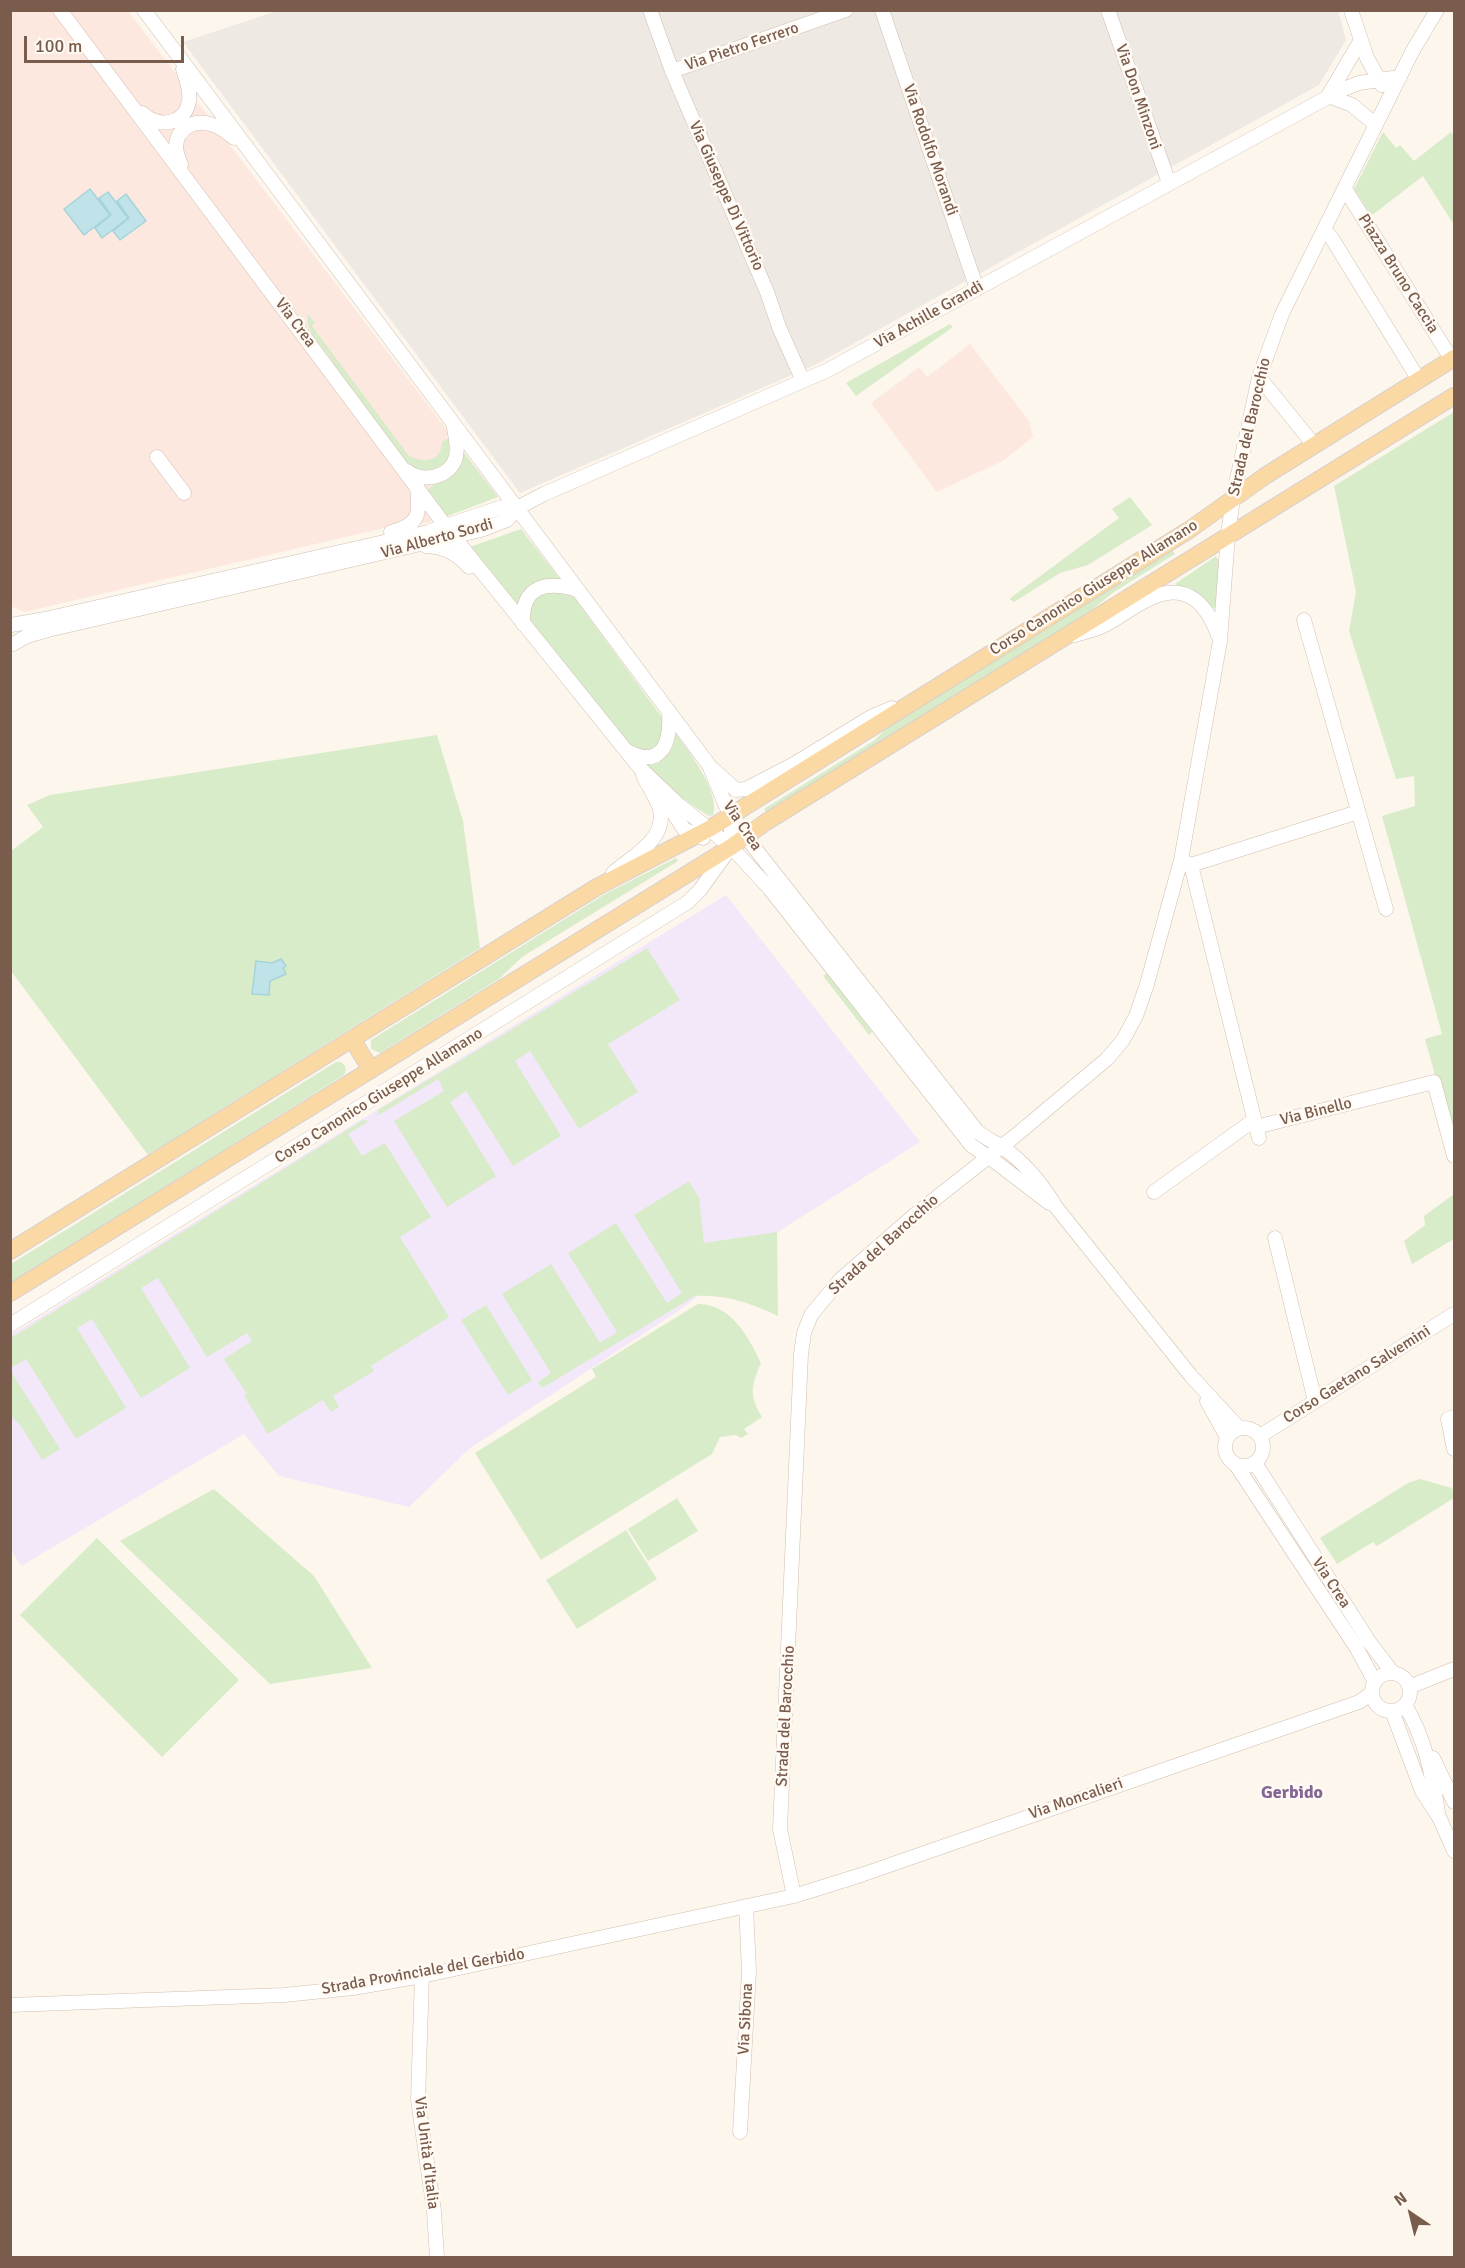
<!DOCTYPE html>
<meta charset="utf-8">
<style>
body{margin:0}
#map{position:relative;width:1465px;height:2268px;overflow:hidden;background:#fdf6ec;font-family:Signika,sans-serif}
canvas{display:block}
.frame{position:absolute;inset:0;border:12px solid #7a5c4d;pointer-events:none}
.north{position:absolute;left:1381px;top:2184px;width:60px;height:60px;-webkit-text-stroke:4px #fffaf3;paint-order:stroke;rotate:325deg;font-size:16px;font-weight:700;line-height:24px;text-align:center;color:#7a5c4d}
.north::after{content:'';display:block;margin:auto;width:21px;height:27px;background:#7a5c4d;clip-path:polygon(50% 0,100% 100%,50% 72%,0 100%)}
.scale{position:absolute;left:24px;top:36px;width:160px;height:27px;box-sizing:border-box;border:3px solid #7a5c4d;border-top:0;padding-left:8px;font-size:18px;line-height:21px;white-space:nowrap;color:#7a5c4d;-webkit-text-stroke:4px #fffaf3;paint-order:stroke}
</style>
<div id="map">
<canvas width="1465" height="2268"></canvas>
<div class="frame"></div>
<div class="north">N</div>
<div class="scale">100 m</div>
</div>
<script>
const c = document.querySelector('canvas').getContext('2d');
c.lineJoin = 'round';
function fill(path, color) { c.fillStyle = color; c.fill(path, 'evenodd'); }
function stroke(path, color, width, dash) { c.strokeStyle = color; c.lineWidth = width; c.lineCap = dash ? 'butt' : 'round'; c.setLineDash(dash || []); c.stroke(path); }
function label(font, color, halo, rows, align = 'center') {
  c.font = font + ' Signika,sans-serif'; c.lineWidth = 5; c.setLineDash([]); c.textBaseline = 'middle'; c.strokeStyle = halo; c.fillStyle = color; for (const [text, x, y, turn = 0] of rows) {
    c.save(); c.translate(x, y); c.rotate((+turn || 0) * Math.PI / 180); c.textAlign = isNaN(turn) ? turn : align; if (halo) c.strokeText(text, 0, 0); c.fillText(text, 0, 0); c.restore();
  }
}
fill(new Path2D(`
 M10,11H128L498,497L427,523L397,525L24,612L11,606Z
 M970,344L1029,421L1033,437L1004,460L937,492L871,403L919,367L927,377Z`), '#fde8e0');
fill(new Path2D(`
 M280,10H1338L1346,40L1319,85L815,365L520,493L183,42Z`), '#efe9e4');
fill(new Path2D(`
 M726,895L920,1142L784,1228L681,1309L469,1449L409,1507L279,1476L244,1434L21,1566L11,1550V1335Z`), '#f3e8fa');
fill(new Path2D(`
 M1383,132L1396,148L1400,145L1414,161L1451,132L1454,136V225L1423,176L1371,216L1354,189Z
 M308,314L315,323L312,326L409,456C425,463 441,462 442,442L452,436C449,471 442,476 408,468L339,376C333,351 304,338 308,314Z
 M950,324L953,327L856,396L846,383Z
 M1454,412V1144L1425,1039L1442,1034L1382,816L1415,806L1414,776L1396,779L1349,631L1356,592L1334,486Z
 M461,449L498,497L445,517L426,491L455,469Z
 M1130,497L1152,525L1088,565L1060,573L1014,602L1009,599L1119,518L1112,509Z
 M521,529L560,579L543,580L518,611L467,548Z
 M1171,548L1175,554L1114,592L1090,611L767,813L764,809L875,740L892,722Z
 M1216,556L1219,561L1218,604L1216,608H1211L1178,589L1175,584Z
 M549,589L566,592L574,597L664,720L663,742L650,752L634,751L531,627C525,607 532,600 549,589Z
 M674,731C687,749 721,792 713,815L709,816C682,800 661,782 639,760H645Z
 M437,735L463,821L480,948L148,1155L11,971V851L43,827L27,805L50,795Z
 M676,858L678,861L522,957L499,979L380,1053L371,1049V1040L605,894Z
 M647,948L680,1000L608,1044L638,1092L579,1129L530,1051L515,1061L561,1136L513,1166L466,1091L450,1102L496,1176L447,1207L394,1121L444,1091L438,1079L377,1116L378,1110Z
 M827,973L872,1032L869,1035L823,976Z
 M336,1062H341C346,1066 347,1069 344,1075L11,1283V1264Z
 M363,1120L369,1121L348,1134L362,1156L385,1143L431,1217L400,1237L449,1317L371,1366L374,1371L333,1396L339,1407L331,1412L323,1400L268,1434L244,1396L247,1394L224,1359L252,1341L247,1333L207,1357L158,1278L141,1288L190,1368L141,1398L92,1319L77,1328L126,1408L76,1439L26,1359L11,1368V1338Z
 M689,1181L699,1198L704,1243L777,1232L778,1316C751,1303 725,1294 695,1296L542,1388L538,1382L551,1373L502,1294L551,1264L600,1343L617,1332L568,1253L616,1223L667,1303L682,1293L634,1215Z
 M1454,1194V1239L1412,1264L1404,1241L1425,1225L1424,1216Z
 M698,1304C731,1304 748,1336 761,1363C751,1385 749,1396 762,1417L744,1429L748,1434L741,1438L736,1435L720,1437L712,1454L541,1560L475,1453L596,1377L592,1369Z
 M486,1305L532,1380L508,1395L461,1320Z
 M10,1370L60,1449L42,1460L21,1426L11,1416Z
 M1420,1479L1452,1488L1454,1498L1377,1546L1373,1542L1337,1564L1320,1538L1408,1483Z
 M214,1489L314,1576L372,1668L270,1684L120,1541Z
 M677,1498L698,1531L648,1561L628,1529Z
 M626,1530L657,1579L577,1629L546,1580Z
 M97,1538L239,1680L162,1757L20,1615Z`), '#d8ecc9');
const water = new Path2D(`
 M90,189L110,215L84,235L64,209Z
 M108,192L128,218L102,238L95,228L111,215L99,198Z
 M126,194L146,221L120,240L113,231L129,218L117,201Z
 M281,959L286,966L283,968L286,974L270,981L269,995L252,994L256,961L272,963Z`);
fill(water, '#bfe3e8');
stroke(water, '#a5d3da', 1.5);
const minor = new Path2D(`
 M60,10L453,536L495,588L640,768L679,805L731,847L769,888L971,1145L997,1163L1049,1203
 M144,10L709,765L726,806L746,837L977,1131C987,1140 998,1143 1009,1152C1027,1166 1044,1187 1056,1207L1191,1376L1239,1428
 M650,10L672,71L767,292L779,327L803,381
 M882,10L977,289
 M1108,10L1169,183
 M1351,10L1367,58L1382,85
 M1361,40L1328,96L1352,105L1376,125
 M672,71L846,10
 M142,113C157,128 185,126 189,101C191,91 186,79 183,69
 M181,165C179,159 176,153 176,146C177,129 194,119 210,124C219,126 227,132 234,138
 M1345,189L1452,360
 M1324,230L1331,237L1419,380
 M1259,377L1314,445
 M157,457L184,493
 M407,471C423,483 450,478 456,457C458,447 456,438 454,428
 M391,532C420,525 420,514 417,487
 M426,546C444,547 457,553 469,567
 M1304,620L1386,909
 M523,624C521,584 548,581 578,590
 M11,625L45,619L428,532L502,507L517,508
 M1075,635C1085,632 1096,630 1105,625C1119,618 1131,608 1145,601C1183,580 1205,600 1218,635
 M13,644L27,636L48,630L481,530L507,520L517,508L544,494L828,370L1341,90L1359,83L1400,77
 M627,751C663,770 671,741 669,711
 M713,769L736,790L746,789L794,764L871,717L892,708
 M660,793L684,829L703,838
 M1181,860L1191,865L1259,1138
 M1191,865L1358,812
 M613,873C632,856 667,840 660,809C657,799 648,786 643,775
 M1256,1127L1434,1082L1454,1156
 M1154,1192L1254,1120
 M1275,1238L1315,1401
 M10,1325L688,902L700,890L731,847V814
 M1207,1401L1227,1437
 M1454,1417L1448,1419L1454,1449
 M1225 1447a19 19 0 1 1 38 0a19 19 0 1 1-38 0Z
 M1260,1436L1454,1314
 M1255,1463L1370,1643L1393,1673
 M1236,1465L1356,1647L1375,1682
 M1372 1692a19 19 0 1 1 38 0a19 19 0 1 1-38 0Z
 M1409,1687L1454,1669
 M1405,1705C1425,1738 1432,1774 1438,1812
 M1392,1711L1422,1791L1440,1819L1454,1851
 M1433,1758L1454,1802
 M794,1896L780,1829L801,1354L804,1333L811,1315L840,1280L917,1213L1015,1136L1107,1059L1123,1040L1136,1016L1147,984L1181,860L1220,641L1228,535L1233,498L1259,377L1282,314L1412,52L1437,10
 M422,1976L418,2100L434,2211L437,2258
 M10,2005L284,1995L353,1988L422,1976L794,1896L861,1875L1359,1702L1372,1693
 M740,2132L749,1971L746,1906`);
const major = new Path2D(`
 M352,1039L371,1070
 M10,1251L597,887L709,829L1189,530L1265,476L1454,358
 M10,1293L731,847L766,822L1454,396`);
stroke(minor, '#d1beb0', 15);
stroke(major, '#dad1cd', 18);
stroke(minor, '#fff', 14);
stroke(major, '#fbd9a5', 16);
label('16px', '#7a5c4d', '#fffaf3', [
 ["Via Pietro Ferrero",742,47,-19],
 ["Via Don Minzoni",1138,97,71],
 ["Via Rodolfo Morandi",930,150,71],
 ["Via Giuseppe Di Vittorio",726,196,66],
 ["Piazza Bruno Caccia",1398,274,58],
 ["Via Achille Grandi",929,315,-29],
 ["Via Crea",295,323,53],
 ["Strada del Barocchio",1250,427,-77],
 ["Via Alberto Sordi",437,539,-15],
 ["Corso Canonico Giuseppe Allamano",1094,588,-32],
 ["Via Crea",742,826,56],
 ["Corso Canonico Giuseppe Allamano",379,1096,-32],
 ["Via Binello",1316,1112,-14],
 ["Strada del Barocchio",884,1245,-42],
 ["Corso Gaetano Salvemini",1357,1375,-32],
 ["Via Crea",1331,1583,57],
 ["Strada del Barocchio",786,1716,-87],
 ["Via Moncalieri",1076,1799,-19],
 ["Strada Provinciale del Gerbido",423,1972,-10],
 ["Via Sibona",746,2019,-87],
 ["Via Unità d'Italia",426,2153,83]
]);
label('bold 18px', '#846695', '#fffaf3', [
 ["Gerbido",1292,1793]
]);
</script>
